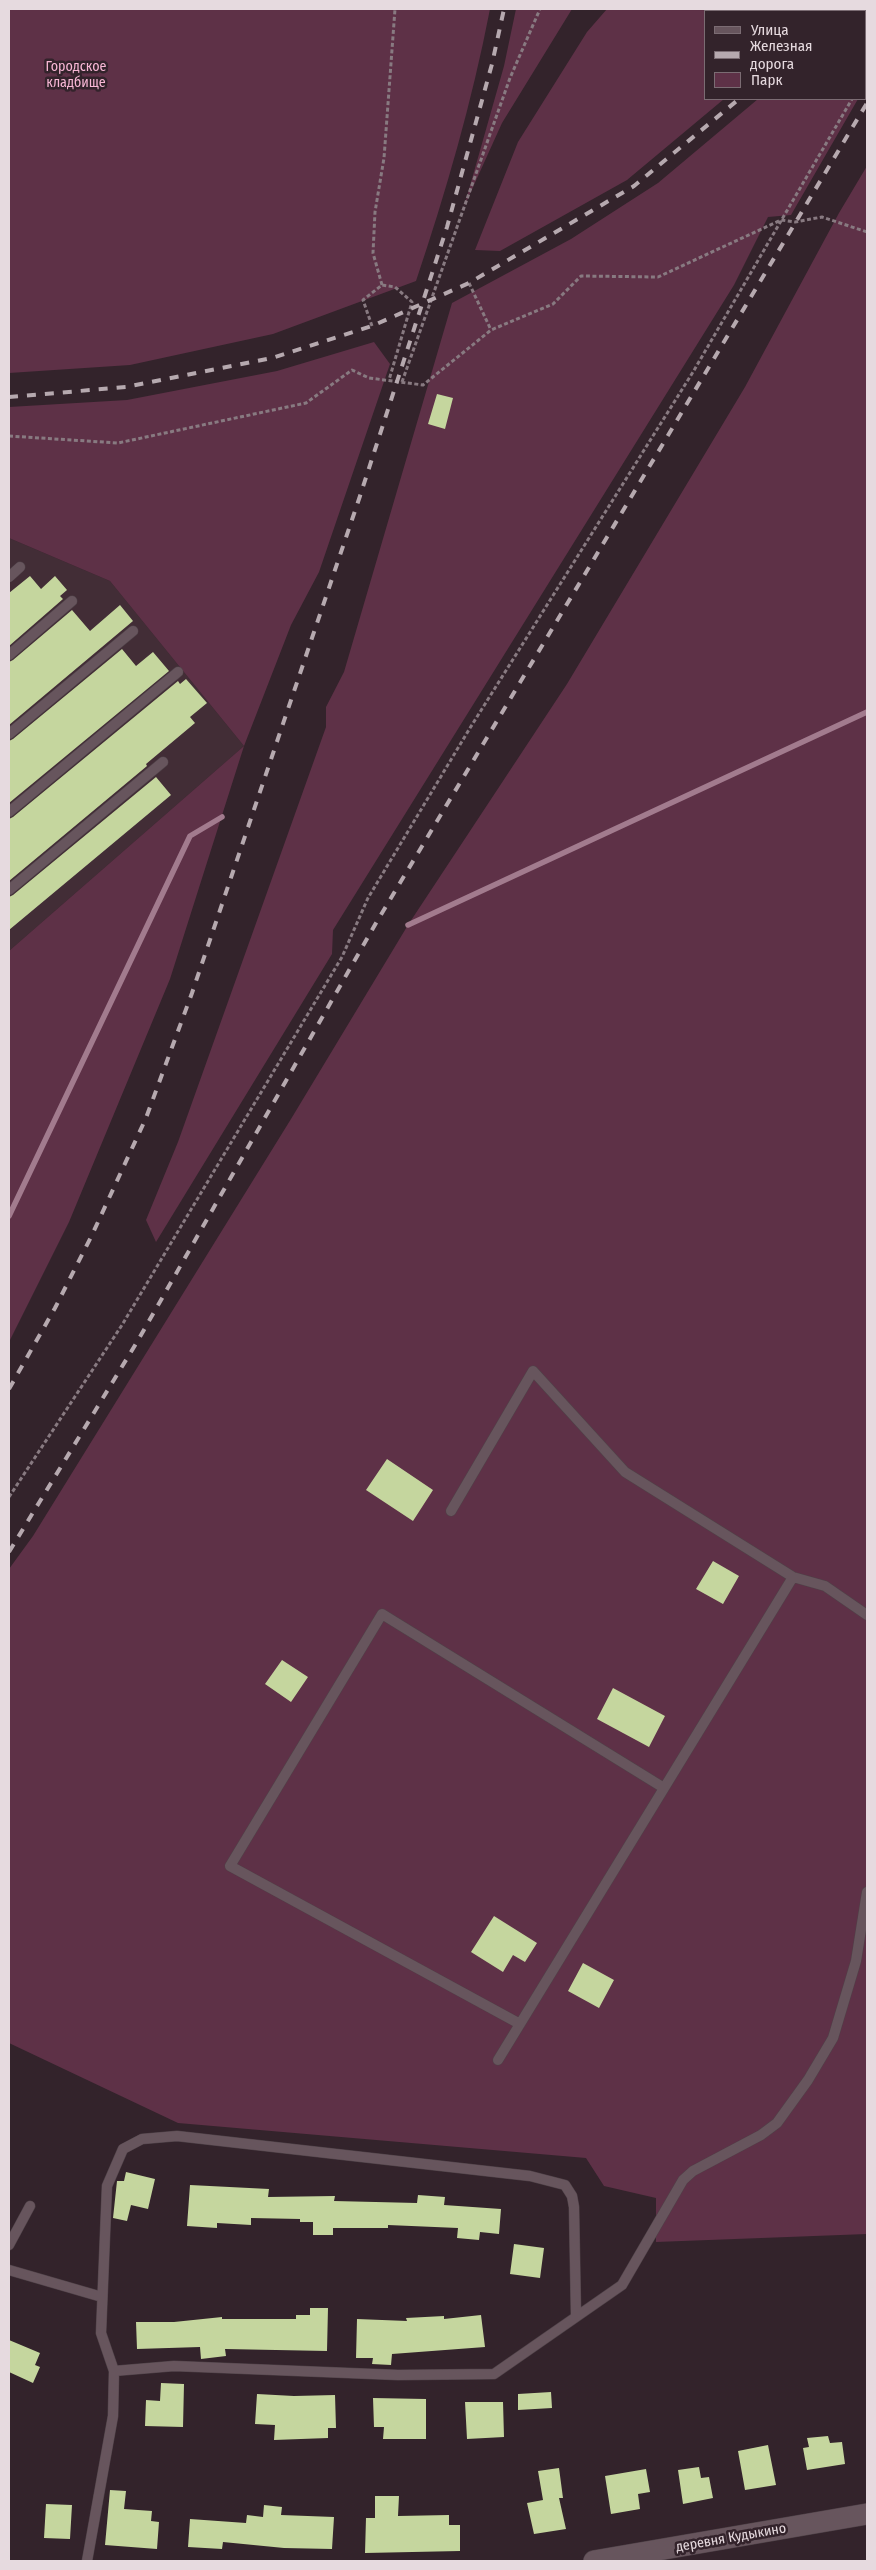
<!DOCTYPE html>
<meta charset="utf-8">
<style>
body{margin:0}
#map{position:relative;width:876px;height:2570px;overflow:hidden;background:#33232b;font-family:"Fira Sans Condensed",sans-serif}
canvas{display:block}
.frame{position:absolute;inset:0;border:10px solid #e6dadf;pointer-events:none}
.legend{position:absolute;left:704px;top:10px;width:162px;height:90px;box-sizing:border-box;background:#33232b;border:1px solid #7b6c73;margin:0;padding:6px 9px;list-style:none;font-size:15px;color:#e6dadf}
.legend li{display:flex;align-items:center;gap:10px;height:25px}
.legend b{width:25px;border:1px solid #7b6c73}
</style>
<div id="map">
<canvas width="876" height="2570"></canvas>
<div class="frame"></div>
<ul class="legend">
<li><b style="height:6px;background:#67555d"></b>Улица</li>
<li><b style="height:6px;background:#b6a9af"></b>Железная дорога</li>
<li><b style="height:14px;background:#5e3147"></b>Парк</li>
</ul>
</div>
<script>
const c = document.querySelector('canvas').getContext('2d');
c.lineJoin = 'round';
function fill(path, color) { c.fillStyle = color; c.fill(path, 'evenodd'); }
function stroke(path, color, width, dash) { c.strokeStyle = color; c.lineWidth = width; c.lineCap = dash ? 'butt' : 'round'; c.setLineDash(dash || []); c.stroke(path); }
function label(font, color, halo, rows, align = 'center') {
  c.font = font + ' "Fira Sans Condensed",sans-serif'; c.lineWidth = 5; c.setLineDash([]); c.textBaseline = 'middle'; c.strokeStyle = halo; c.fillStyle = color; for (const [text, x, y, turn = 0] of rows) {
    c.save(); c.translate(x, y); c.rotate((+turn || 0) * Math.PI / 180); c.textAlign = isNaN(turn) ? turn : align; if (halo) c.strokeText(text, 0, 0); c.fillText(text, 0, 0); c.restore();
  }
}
fill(new Path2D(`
 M9,538L110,581L244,746L9,951Z`), '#422d36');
fill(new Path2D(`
 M9,9H490C472,102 446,192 416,281L273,334L130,365L9,373Z
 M516,9H572L502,123L464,207L504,66Z
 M607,9H816L814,11H705V99H724L627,180L500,251L475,250L518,142L587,32Z
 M846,9H867V82L865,87V11H844Z
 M758,99H858L791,215L768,217L734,285L333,930L332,954L156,1242L146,1220L178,1142L326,727V707L344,672L452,303L571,239L658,183Z
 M867,166V2234L656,2242V2198L604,2186L586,2158L178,2123L9,2043V1569L33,1536L291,1119L408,925L567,684L745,387L839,213Z
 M374,342L390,364L319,572L291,625L244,746L170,979L69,1222L9,1342V951L244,746L110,581L9,538V407L127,400L277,371Z`), '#5e3147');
stroke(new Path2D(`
 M408,925L867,712
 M9,1216L190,836L222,817`), '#a27b8e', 5.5);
fill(new Path2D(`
 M437,394L453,398L445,429L428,424Z
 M30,576L41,589L55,576L67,590L60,596L63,599L9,646V593Z
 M120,605L133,621L9,725V662L13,660L72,610L90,631Z
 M122,649L136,666L153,652L169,671L9,803V741L13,739Z
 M186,679L207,703L190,717L195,723L146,764L147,766L9,881V819L13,817L178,681L180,684Z
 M156,777L171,795L9,930V897L13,895Z
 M387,1459L433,1490L413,1521L366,1490Z
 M713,1561L739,1576L723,1604L696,1589Z
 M282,1660L308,1677L291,1702L265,1684Z
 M613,1688L665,1716L649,1747L597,1719Z
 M494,1916L537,1943L525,1962L513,1955L503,1972L471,1952Z
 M583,1963L614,1980L599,2008L568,1991Z
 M126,2172L155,2179L148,2209L131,2205L127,2221L113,2218L117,2181H124Z
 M190,2185L269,2189L268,2197L335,2196L334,2201L417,2203L418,2195L445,2197L444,2205L501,2209L499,2234L480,2232L479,2240L457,2238L458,2228L388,2225V2228H333V2235H313V2222H300V2219L251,2218V2225L217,2223V2228L187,2226Z
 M514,2244L544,2248L540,2278L510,2274Z
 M310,2308H328L327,2351L225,2349L226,2356L201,2359L200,2347L137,2349L136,2322H174L222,2317V2319H296V2315H310Z
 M481,2315L485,2347L392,2354L391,2365L372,2364L373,2358H356L357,2319L407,2321L406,2318L444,2316V2319Z
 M9,2340L40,2353L35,2365L40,2367L33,2383L9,2372Z
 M161,2383L184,2384L183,2427L145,2426L146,2400L160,2401Z
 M551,2392L552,2408L518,2410V2394Z
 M257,2394L294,2396L335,2395L336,2428H328V2438L274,2440L275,2425L255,2424Z
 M373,2398L426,2399V2439H383L384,2427H374Z
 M465,2402H503L504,2437L467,2439Z
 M828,2436L830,2443L842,2442L845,2464L807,2470L803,2448L809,2447L807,2438Z
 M768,2445L776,2485L745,2490L738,2451Z
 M699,2467L701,2478L709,2477L713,2498L683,2504L678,2470Z
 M559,2468L563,2498H559L566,2529L534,2534L527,2503L543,2500L538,2471Z
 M646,2469L650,2492L638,2494L640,2509L611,2514L605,2476Z
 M110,2490L126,2491L124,2509L152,2511L151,2521L159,2522L157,2549L105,2545Z
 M375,2496H399L398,2516L449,2515V2525H460V2551L365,2553L366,2518H375Z
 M46,2504L72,2505L70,2539L44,2538Z
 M264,2505L282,2507L281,2515L334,2517L332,2549L284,2548L223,2542L222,2549L188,2547L190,2519L246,2523L247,2515L263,2517Z`), '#c5d69e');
const lane = new Path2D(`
 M9,577L20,567
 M9,655L72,601
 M9,734L133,631
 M9,812L178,672
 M9,890L163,762
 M451,1511L533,1371L625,1472L793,1577L498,2060
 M793,1577L825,1586L867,1615
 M520,2024L230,1866L382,1614L664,1788
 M9,2245L30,2206
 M9,2270L102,2297
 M114,2371L174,2366L398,2375L494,2374L622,2285L683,2180L693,2171L761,2135L777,2123L808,2080L833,2038L856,1961L867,1892
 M87,2561L113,2416L114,2371L101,2333L107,2186L123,2149L142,2139L177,2136L530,2176L565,2185L572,2196L574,2207L576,2316`);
const street = new Path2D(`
 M594,2561L867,2514`);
stroke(lane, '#4f4248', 11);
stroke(street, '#4f4248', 22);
stroke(new Path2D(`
 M865,77L867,73
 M469,283L491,330
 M382,285L373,253L375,212L384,158L395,9
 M372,326L363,300L382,285L395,287L412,302L389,380
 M402,382L510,78L540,9
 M9,436L118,443L306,403L352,370L369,378L423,385L491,330L553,304L581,276L658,277L781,220L795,222L822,217L867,232
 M9,1497L122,1325L342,957L368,898L470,728L693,372L852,99`), '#887a81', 3, [4, 2.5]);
stroke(lane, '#67555d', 10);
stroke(street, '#67555d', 21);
stroke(new Path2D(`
 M827,11L829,9
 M9,397L126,387L272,358L372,326L469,283L634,186L739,99
 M9,1389L55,1308L92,1235L146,1118L192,993L360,496L447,227L492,64L504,9
 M9,1552L137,1342L376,923L867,103`), '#b6a9af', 4, [9, 9]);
label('14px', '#f8b7d5', '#33232b', [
 ["Городское",76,67],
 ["кладбище",76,83]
]);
label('14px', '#e6dadf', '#33232b', [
 ["деревня Кудыкино",731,2538,-10]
]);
</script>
